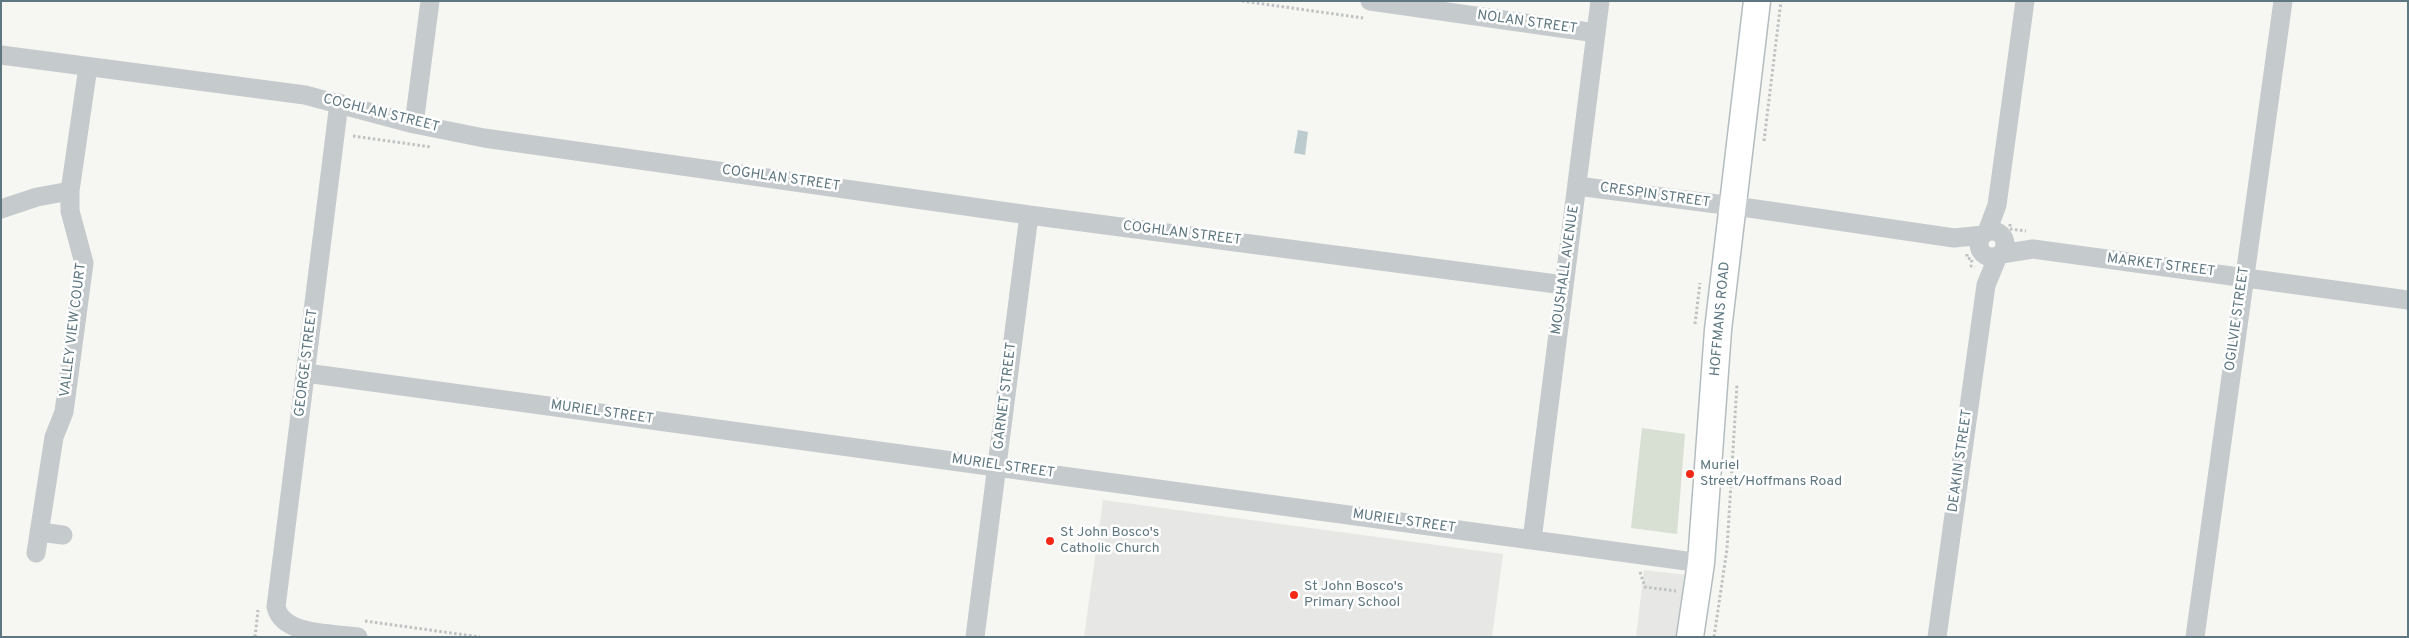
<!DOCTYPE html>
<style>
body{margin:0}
#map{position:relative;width:2409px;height:638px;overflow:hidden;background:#f6f6f2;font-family:Overpass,sans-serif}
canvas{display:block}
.frame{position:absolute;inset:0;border:2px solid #5e7780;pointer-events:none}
</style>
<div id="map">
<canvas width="2409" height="638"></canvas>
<div class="frame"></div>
</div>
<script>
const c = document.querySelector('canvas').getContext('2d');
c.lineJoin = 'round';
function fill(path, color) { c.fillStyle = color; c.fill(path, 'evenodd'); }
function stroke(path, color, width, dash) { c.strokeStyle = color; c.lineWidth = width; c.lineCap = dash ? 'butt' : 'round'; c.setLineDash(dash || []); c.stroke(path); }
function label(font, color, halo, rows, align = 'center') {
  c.font = font + ' Overpass,sans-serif'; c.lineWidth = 5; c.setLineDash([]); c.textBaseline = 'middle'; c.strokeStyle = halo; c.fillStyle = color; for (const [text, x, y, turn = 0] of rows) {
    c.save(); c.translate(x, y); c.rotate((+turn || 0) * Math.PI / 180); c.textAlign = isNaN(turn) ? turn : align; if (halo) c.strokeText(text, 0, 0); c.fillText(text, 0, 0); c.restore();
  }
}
fill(new Path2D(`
 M1103,500L1503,554L1492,637H1084Z
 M1644,570L1687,575L1679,637H1636Z`), '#e7e7e6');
fill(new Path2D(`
 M1642,428L1685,434L1677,534L1631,528Z`), '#d8dfd3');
fill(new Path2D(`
 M1298,130L1308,132L1305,155L1294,153Z`), '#bccbce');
const secondary = new Path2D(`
 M1690,637L1701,563L1718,330L1757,1`);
stroke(secondary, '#b5bcbf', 29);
stroke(new Path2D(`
 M1242,1L1363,18
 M353,136L431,147
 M1764,141L1781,1
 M2010,224V229L2026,231
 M1967,254V258L1972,259L1971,266L1975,267
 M1695,324L1700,283
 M1640,572L1645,587L1676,591
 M365,621L480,637
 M255,637L258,610
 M1714,637L1727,549L1737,384`), '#bec2c3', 3, [2.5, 2.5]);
stroke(new Path2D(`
 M1370,1L1596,33
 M1,55L305,95L414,124L484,138L1029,215L1564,285
 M339,103L276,607C283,636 333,633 358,637
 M414,124L430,1
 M1577,186L1756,209L1954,238L1983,235
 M1,209L37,197L70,191
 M1979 244a13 13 0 1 1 26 0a13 13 0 1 1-26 0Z
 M1987,232L1997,205L2025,1
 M2001,254L2033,249L2408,300
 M306,373L1701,563
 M39,532L63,535
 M1532,540L1600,1
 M36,553L54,437L64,412L84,263L70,211V191L88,67
 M975,637L1029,215
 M1937,637L1986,285L1998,256
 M2195,637L2283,1`), '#c5cacc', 19);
stroke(secondary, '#fff', 26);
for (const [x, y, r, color] of [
 [1690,474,5,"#f22916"],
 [1050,541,5,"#f22916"],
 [1294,595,5,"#f22916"]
]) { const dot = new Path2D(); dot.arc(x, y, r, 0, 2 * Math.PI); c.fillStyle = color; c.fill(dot); stroke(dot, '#fff', 2); }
label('14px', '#5e7780', '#fff', [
 ["NOLAN STREET",1527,23,8],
 ["COGHLAN STREET",381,114,14],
 ["COGHLAN STREET",781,179,8],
 ["CRESPIN STREET",1655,196,8],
 ["COGHLAN STREET",1182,234,7],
 ["MARKET STREET",2161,266,7],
 ["MOUSHALL AVENUE",1566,270,-82],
 ["HOFFMANS ROAD",1721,319,-85],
 ["OGILVIE STREET",2238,319,-82],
 ["VALLEY VIEW COURT",74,330,-83],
 ["GEORGE STREET",307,363,-83],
 ["GARNET STREET",1006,396,-83],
 ["MURIEL STREET",602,413,8],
 ["DEAKIN STREET",1961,461,-82],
 ["MURIEL STREET",1003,467,8],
 ["MURIEL STREET",1404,522,8]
]);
label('14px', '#5e7780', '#fff', [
 ["Muriel",1700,466],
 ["Street/Hoffmans Road",1700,482],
 ["St John Bosco's",1060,533],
 ["Catholic Church",1060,549],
 ["St John Bosco's",1304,587],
 ["Primary School",1304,603]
], 'left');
</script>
